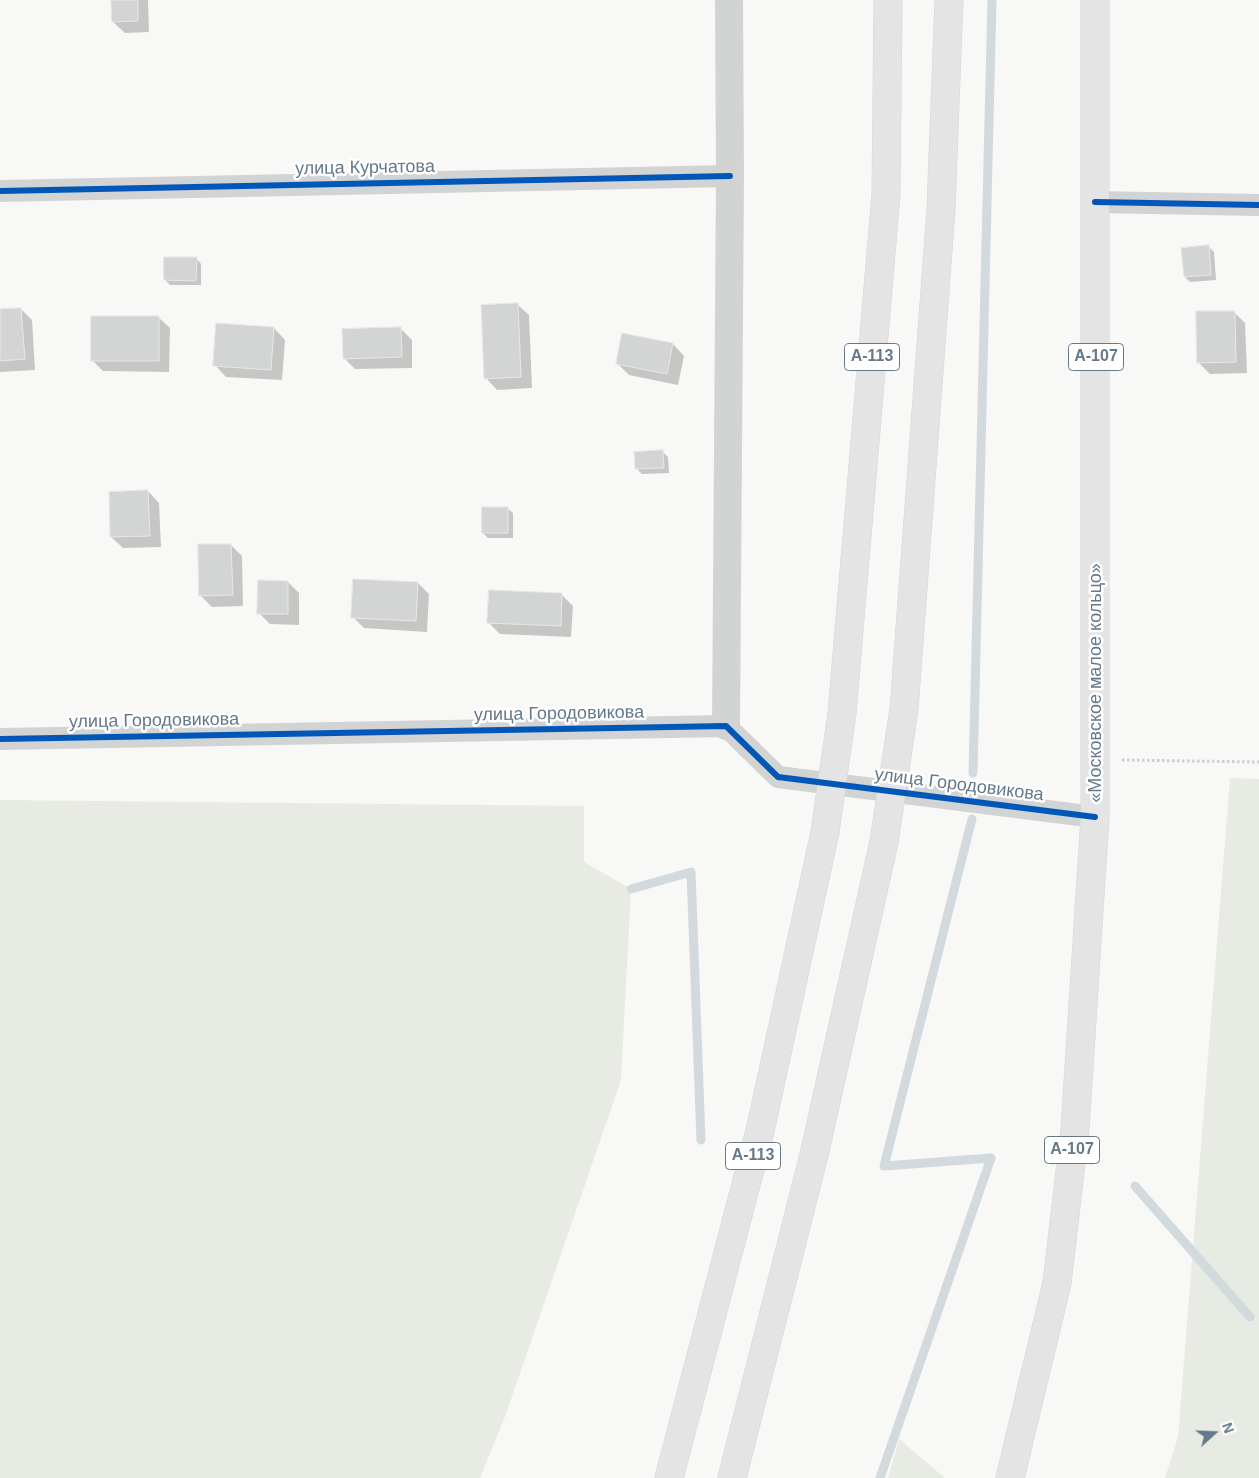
<!DOCTYPE html>
<meta charset="utf-8">
<style>
body{margin:0}
#map{position:relative;width:1259px;height:1478px;overflow:hidden;background:#f8f8f6;font-family:Helvetica,sans-serif}
canvas{display:block}
.north{position:absolute;left:1189px;top:1408px;width:50px;height:50px;-webkit-text-stroke:4px #fff;paint-order:stroke;rotate:70deg;font-size:14px;font-weight:700;line-height:20px;text-align:center;color:#65798a}
.north::after{content:'';display:block;margin:auto;width:18px;height:22px;background:#65798a;clip-path:polygon(50% 0,100% 100%,50% 72%,0 100%)}
</style>
<div id="map">
<canvas width="1259" height="1478"></canvas>
<div class="north">N</div>
</div>
<script>
const c = document.querySelector('canvas').getContext('2d');
c.lineJoin = 'round';
function fill(path, color) { c.fillStyle = color; c.fill(path, 'evenodd'); }
function stroke(path, color, width, dash) { c.strokeStyle = color; c.lineWidth = width; c.lineCap = dash ? 'butt' : 'round'; c.setLineDash(dash || []); c.stroke(path); }
function label(font, color, halo, rows, align = 'center') {
  c.font = font + ' Helvetica,sans-serif'; c.lineWidth = 5; c.setLineDash([]); c.textBaseline = 'middle'; c.strokeStyle = halo; c.fillStyle = color; for (const [text, x, y, turn = 0] of rows) {
    c.save(); c.translate(x, y); c.rotate((+turn || 0) * Math.PI / 180); c.textAlign = isNaN(turn) ? turn : align; if (halo) c.strokeText(text, 0, 0); c.fillText(text, 0, 0); c.restore();
  }
}
fill(new Path2D(`
 M1230,778L1259,779V1478H1165L1178,1437Z
 M0,800L584,806V862L631,889L621,1080L506,1414L480,1478H0Z
 M899,1439L945,1478H888Z`), '#e8ebe4');
fill(new Path2D(`
 M113,0H148L149,32L125,33L113,22Z
 M1208,246L1214,252L1216,280L1190,282L1185,277Z
 M196,258L201,264V285H170L165,280Z
 M517,304L529,315L532,388L497,390L486,378Z
 M21,309L32,320L35,370L0,372V310Z
 M1234,312L1245,323L1247,373L1210,374L1199,363Z
 M158,317L170,328L169,372L103,371L92,360Z
 M274,328L285,340L282,380L226,377L215,365Z
 M401,329L412,340V368L355,369L344,358Z
 M673,344L684,356L678,385L629,375L618,364Z
 M663,452L668,457L669,473L642,474L637,469Z
 M148,491L159,503L161,547L123,548L111,537Z
 M507,508L513,513V538H488L483,533Z
 M231,545L242,556L243,606L212,607L200,595Z
 M288,582L299,593V625L270,624L259,613Z
 M418,583L429,594L427,632L364,628L353,617Z
 M562,595L573,606L571,637L500,634L488,622Z`), '#0003');
stroke(new Path2D(`
 M973,773L992,0
 M631,889L691,872L701,1140
 M1135,1186L1250,1317
 M880,1478L991,1158L884,1166L972,819`), '#d2dadd', 9);
const building = new Path2D(`
 M111,0H138V21L112,22Z
 M1209,245L1211,275L1184,277L1181,248Z
 M164,257H197L196,281L164,280Z
 M518,303L521,377L484,379L481,305Z
 M21,308L25,359L0,361V309Z
 M1196,311H1235L1236,362L1197,363Z
 M91,316H159V361H91Z
 M216,323L274,327L271,370L213,366Z
 M401,327L402,357L343,359L342,329Z
 M622,333L673,343L667,374L616,364Z
 M663,450L664,468L635,469L634,452Z
 M148,490L150,536L110,537L109,492Z
 M482,507H508V533H482Z
 M198,544H231L233,595L199,596Z
 M353,579L418,582L416,621L351,618Z
 M258,580L288,581V614H257Z
 M489,590L562,593L561,626L487,623Z`);
fill(building, '#d3d5d5');
stroke(building, '#e7e7e6', 1);
const trunk = new Path2D(`
 M1010,1478L1057,1283L1075,1129L1095,817V0`);
const motorway = new Path2D(`
 M904,709L941,209L949,0
 M842,713L886,194L888,0
 M669,1478L760,1131L825,832
 M732,1478L814,1155L884,842`);
stroke(trunk, '#d5d6d6', 29);
stroke(motorway, '#d5d6d6', 29);
stroke(new Path2D(`
 M1122,760L1259,762`), '#cecfd0', 3, [2.5, 2.5]);
stroke(new Path2D(`
 M0,191L730,176
 M1095,202L1259,205
 M0,739L726,726L778,777L1095,817`), '#d2d3d3', 22);
stroke(new Path2D(`
 M726,726L730,176L729,0`), '#d2d3d3', 28);
stroke(trunk, '#e4e4e4', 28);
stroke(motorway, '#e4e4e4', 28);
const motorwayBridge = new Path2D(`
 M825,832L842,713
 M884,842L904,709`);
stroke(motorwayBridge, '#d5d6d6', 29, []);
stroke(motorwayBridge, '#e4e4e4', 28);
stroke(new Path2D(`
 M0,191L730,176
 M1095,202L1259,205
 M0,739L726,726L778,777L1095,817`), '#0057b8', 6);
for (const [x, y, w] of [
 [872,357,55],
 [1096,357,55],
 [1072,1150,55],
 [753,1156,55]
]) { const box = new Path2D(); box.roundRect(x - w / 2, y - 13.5, w, 27, 4); c.fillStyle = '#fff'; c.fill(box); stroke(box, '#65798a', 1); }
label('bold 16px', '#65798a', null, [
 ["А-113",872,357],
 ["А-107",1096,357],
 ["А-107",1072,1150],
 ["А-113",753,1156]
]);
label('18px', '#65798a', '#fff', [
 ["улица Курчатова",365,168,-1],
 ["«Московское малое кольцо»",1096,683,-90],
 ["улица Городовикова",559,714,-1],
 ["улица Городовикова",154,721,-1],
 ["улица Городовикова",959,785,7]
]);
</script>
